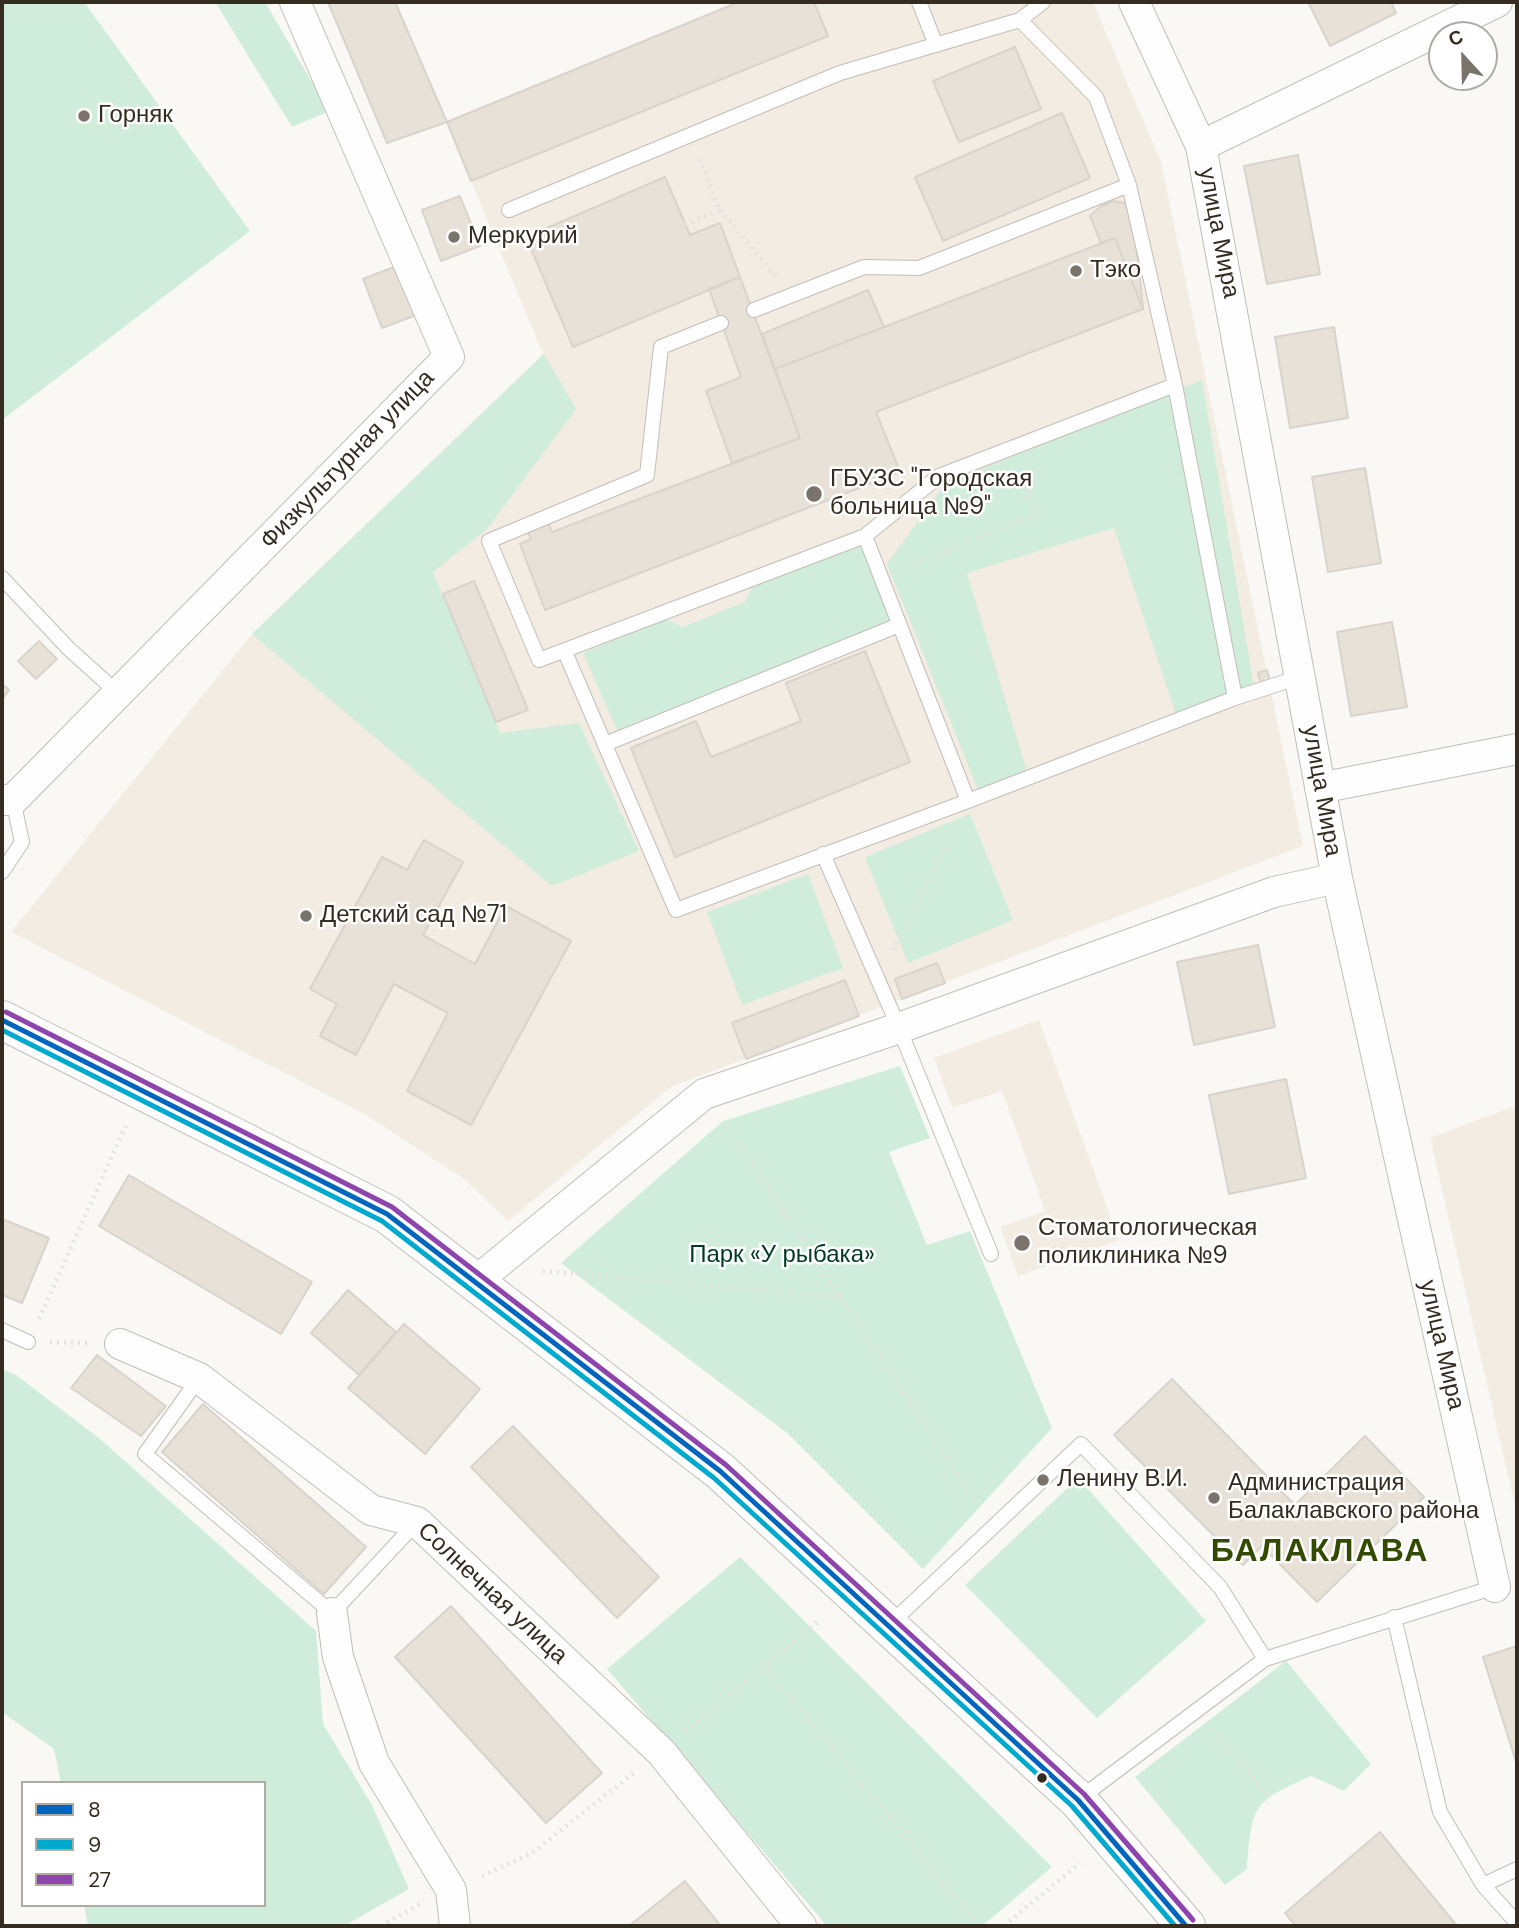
<!DOCTYPE html>
<meta charset="utf-8">
<style>
body{margin:0}
#map{position:relative;width:1519px;height:1928px;overflow:hidden;background:#faf8f5;font-family:"DM Sans",sans-serif}
canvas{display:block}
.frame{position:absolute;inset:0;border:4px solid #352c21;pointer-events:none}
.legend{position:absolute;left:21px;top:1781px;width:245px;height:126px;box-sizing:border-box;background:#fff;border:2px solid #aeaba6;margin:0;padding:9px 12px;list-style:none;font-size:21px;color:#352c21}
.legend li{display:flex;align-items:center;gap:14px;height:35px}
.legend b{width:35px;border:2px solid #aeaba6}
.north{position:absolute;left:1428px;top:21px;width:70px;height:70px;box-sizing:border-box;background:#fff;border:2px solid #aeaba6;border-radius:50%;rotate:338deg;font-size:19px;font-weight:700;line-height:28px;text-align:center;color:#352c21}
.north::after{content:'';display:block;margin:auto;width:24px;height:32px;background:#7a736b;clip-path:polygon(50% 0,100% 100%,50% 72%,0 100%)}
</style>
<div id="map">
<canvas width="1519" height="1928"></canvas>
<div class="frame"></div>
<ul class="legend">
<li><b style="height:9px;background:#0065bd"></b>8</li>
<li><b style="height:9px;background:#00a9ce"></b>9</li>
<li><b style="height:9px;background:#8e44ad"></b>27</li>
</ul>
<div class="north">С</div>
</div>
<script>
const c = document.querySelector('canvas').getContext('2d');
c.lineJoin = 'round';
function fill(path, color) { c.fillStyle = color; c.fill(path, 'evenodd'); }
function stroke(path, color, width, dash) { c.strokeStyle = color; c.lineWidth = width; c.lineCap = dash ? 'butt' : 'round'; c.setLineDash(dash || []); c.stroke(path); }
function label(font, color, halo, rows, align = 'center') {
  c.font = font + ' "DM Sans",sans-serif'; c.lineWidth = 5; c.setLineDash([]); c.textBaseline = 'middle'; c.strokeStyle = halo; c.fillStyle = color; for (const [text, x, y, turn = 0] of rows) {
    c.save(); c.translate(x, y); c.rotate((+turn || 0) * Math.PI / 180); c.textAlign = isNaN(turn) ? turn : align; if (halo) c.strokeText(text, 0, 0); c.fillText(text, 0, 0); c.restore();
  }
}
fill(new Path2D(`
 M814,2H1093L1161,162L1303,846L671,1087L508,1221L464,1179L366,1115L11,932L252,634L543,354L471,181L827,37Z
 M1039,1020L1119,1240L1018,1276L1000,1227L1045,1211L1002,1091L952,1108L934,1058Z
 M1517,1105V1514L1430,1138Z`), '#f3ece3');
fill(new Path2D(`
 M2,2H84L250,231L2,420Z
 M215,2H265L329,111L292,127Z
 M544,354L576,409L487,529L433,572L500,733L579,723L639,851L552,886L252,634Z
 M1202,380L1254,687L1176,715L1114,528L967,573L1027,772L978,790L887,564L945,484Z
 M861,544L892,623L617,730L583,653L666,619L683,627L745,602L752,587Z
 M970,814L1013,920L908,963L865,857Z
 M808,874L843,968L742,1005L707,912Z
 M900,1066L930,1138L889,1152L927,1245L970,1231L1052,1428L923,1569L787,1433L561,1263L723,1121Z
 M2,1369L16,1375L100,1439L316,1631L323,1724L372,1805L409,1889L344,1926H88L84,1905H264V1783H61L54,1749L2,1712Z
 M1078,1478L1206,1621L1097,1718L965,1585Z
 M740,1557L1052,1867L982,1926H827L607,1669Z
 M1286,1661L1371,1764L1344,1791L1311,1776C1252,1802 1252,1805 1247,1869L1225,1885L1135,1777Z`), '#d0eddb');
const building = new Path2D(`
 M328,2H395L447,122L387,143Z
 M739,2H814L828,36L471,181L447,122Z
 M1308,2H1391L1396,13L1330,46Z
 M1015,47L1041,109L959,142L933,81Z
 M1062,113L1090,178L943,241L915,177Z
 M1298,155L1320,274L1267,284L1244,166Z
 M665,177L690,235L720,223L740,277L573,347L526,237Z
 M460,196L480,246L441,261L422,210Z
 M1113,201L1125,203L1133,212L1143,309L1115,238L1101,243L1090,216L1100,207Z
 M1115,238L1143,309L876,412L900,472L545,610L520,544L531,539L527,530L548,522L552,532L800,438L775,369Z
 M399,265L419,314L382,328L363,279Z
 M740,277L800,438L732,463L706,391L741,377L709,289Z
 M868,290L884,327L775,369L762,334Z
 M1334,327L1348,418L1290,428L1275,337Z
 M1365,468L1381,563L1328,572L1312,477Z
 M474,581L528,710L496,722L443,594Z
 M1392,622L1407,707L1351,716L1337,632Z
 M39,641L57,659L36,679L18,661Z
 M865,651L910,762L675,857L631,748L696,721L711,757L801,721L786,683Z
 M1267,670L1270,681L1261,684L1258,673Z
 M2,684L9,690L2,700Z
 M424,840L463,862L423,935L475,964L506,906L571,941L471,1125L407,1091L448,1013L394,984L356,1055L320,1036L337,1004L310,989L382,857L407,870Z
 M1258,945L1275,1027L1194,1045L1177,962Z
 M937,963L945,983L902,999L895,979Z
 M845,980L859,1016L746,1059L732,1023Z
 M1286,1079L1306,1178L1229,1194L1209,1095Z
 M129,1175L312,1282L281,1334L99,1226Z
 M2,1219L49,1238L22,1303L2,1295Z
 M348,1290L396,1332L359,1375L311,1333Z
 M404,1324L480,1389L425,1454L348,1388Z
 M97,1355L166,1406L141,1436L71,1388Z
 M1172,1379L1295,1505L1365,1436L1424,1497L1317,1602L1262,1546L1243,1565L1114,1435Z
 M203,1404L366,1547L324,1594L162,1452Z
 M513,1426L659,1577L617,1618L471,1467Z
 M451,1606L602,1773L546,1823L395,1657Z
 M1517,1646V1761L1516,1762L1483,1657Z
 M1380,1832L1457,1926H1296L1285,1913Z
 M685,1881L721,1926H629Z`);
fill(building, '#e8e1d7');
stroke(building, '#d8d3cc', 2);
const service = new Path2D(`
 M919,2L936,45
 M1020,20L1043,2
 M509,210L840,73L1020,20L1096,97L1129,185L1175,385L1235,698
 M754,310L864,267L919,268L1129,185
 M721,323L661,347L647,475L489,541L539,660L865,536L939,476L1175,385
 M2,578L69,649L119,694
 M565,652L676,910L968,801L865,536
 M605,744L899,625
 M968,801L1235,698L1300,677
 M823,854L899,1028L991,1254
 M2,872L22,842L13,800
 M2,1330L28,1342
 M199,1378L145,1454L332,1613L417,1522
 M1394,1617L1440,1812L1483,1885L1517,1923
 M889,1625L1081,1444L1220,1587L1265,1659
 M1079,1799L1265,1659L1495,1587
 M1483,1885L1517,1869`);
const minor = new Path2D(`
 M1134,2L1201,146L1337,878L1495,1587
 M1201,146L1497,2
 M1320,788L1517,749
 M2,800H13L449,357L295,2
 M475,1282L704,1094L899,1028L1274,892L1337,878
 M120,1344L199,1378L371,1510L417,1522L661,1752L801,1926
 M332,1613L338,1657L374,1763L451,1890L455,1926`);
const secondary = new Path2D(`
 M2,1020L387,1214L720,1471L1078,1800L1186,1926`);
stroke(service, '#c2bdb7', 16);
stroke(minor, '#c2bdb7', 32);
stroke(secondary, '#c2bdb7', 40);
stroke(new Path2D(`
 M720,210L776,276
 M685,225L720,210L699,158
 M905,568L1037,514L1021,473
 M893,950L950,836
 M725,1123L979,1507
 M543,1271L840,1297
 M39,1319L126,1125
 M50,1342L87,1343
 M764,1666L979,1926
 M1211,1730L1268,1795
 M686,1731L820,1620
 M482,1876L532,1853L636,1771
 M381,1926L420,1904
 M1004,1926L1080,1863`), '#e3e2e1', 4.5, [2, 5]);
stroke(service, '#fefefe', 14);
stroke(minor, '#fefefe', 30);
stroke(secondary, '#fefefe', 38);
stroke(new Path2D(`
 M2,1020L387,1214L720,1471L1078,1800L1186,1926`), '#0065bd', 5);
stroke(new Path2D(`
 M2,1030L382,1221L714,1478L1072,1806L1175,1926`), '#00a9ce', 5);
stroke(new Path2D(`
 M6,1012L392,1207L726,1465L1084,1794L1193,1920`), '#8e44ad', 5);
for (const [x, y, r, color] of [
 [84,116,7,"#7a736b"],
 [454,237,7,"#7a736b"],
 [1076,271,7,"#7a736b"],
 [814,494,9,"#7a736b"],
 [306,916,7,"#7a736b"],
 [1022,1243,9,"#7a736b"],
 [1043,1480,7,"#7a736b"],
 [1214,1498,7,"#7a736b"],
 [1042,1778,6,"#352c21"]
]) { const dot = new Path2D(); dot.arc(x, y, r, 0, 2 * Math.PI); c.fillStyle = color; c.fill(dot); stroke(dot, '#fff', 2.5); }
label('24px', '#352c21', '#fff', [
 ["Горняк",98,116],
 ["Меркурий",468,237],
 ["Тэко",1090,271],
 ["ГБУЗС \"Городская",830,480],
 ["больница №9\"",830,508],
 ["Детский сад №71",320,916],
 ["Стоматологическая",1038,1229],
 ["поликлиника №9",1038,1257],
 ["Ленину В.И.",1057,1480],
 ["Администрация",1228,1484],
 ["Балаклавского района",1228,1512]
], 'left');
label('24px', '#352c21', '#fff', [
 ["улица Мира",1218,233,79],
 ["Физкультурная улица",348,460,-46],
 ["улица Мира",1321,791,80],
 ["улица Мира",1441,1345,77],
 ["Солнечная улица",492,1594,43]
]);
label('24px', '#013a23', '#fff', [
 ["Парк «У рыбака»",782,1256]
]);
c.letterSpacing = '2px';
label('bold 32px', '#334b00', '#fff', [
 ["БАЛАКЛАВА",1320,1553]
]);
c.letterSpacing = '0px';
</script>
